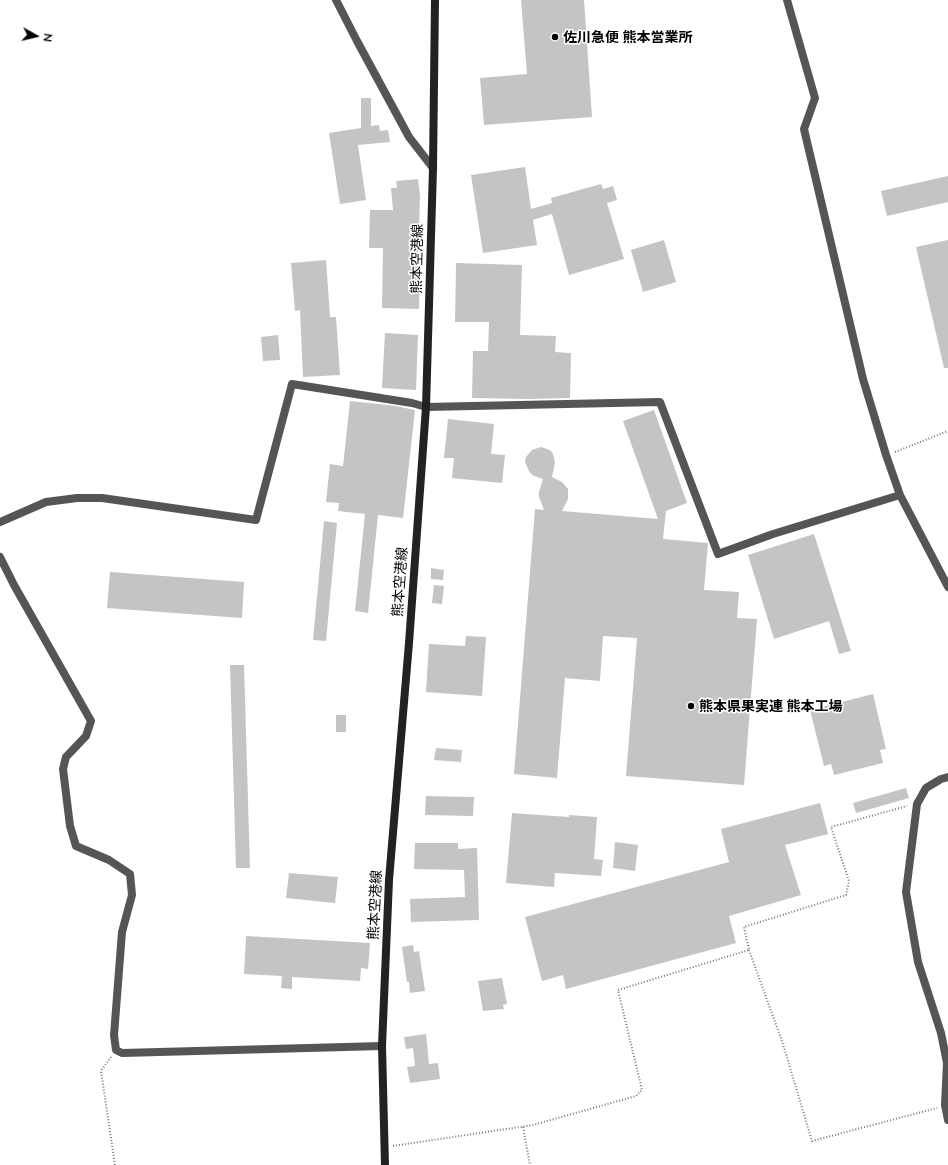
<!DOCTYPE html>
<meta charset="utf-8">
<style>
body{margin:0}
#map{position:relative;width:948px;height:1165px;overflow:hidden;background:#fff;font-family:Lato,sans-serif}
canvas{display:block}
.north{position:absolute;left:16px;top:16px;width:40px;height:40px;-webkit-text-stroke:3px #fff;paint-order:stroke;rotate:98deg;font-size:11px;font-weight:700;line-height:16px;text-align:center;color:#000}
.north::after{content:'';display:block;margin:auto;width:14px;height:18px;background:#000;clip-path:polygon(50% 0,100% 100%,50% 72%,0 100%)}
</style>
<div id="map">
<canvas width="948" height="1165"></canvas>
<div class="north">N</div>
</div>
<script>
const c = document.querySelector('canvas').getContext('2d');
c.lineJoin = 'round';
function fill(path, color) { c.fillStyle = color; c.fill(path, 'evenodd'); }
function stroke(path, color, width, dash) { c.strokeStyle = color; c.lineWidth = width; c.lineCap = dash ? 'butt' : 'round'; c.setLineDash(dash || []); c.stroke(path); }
function label(font, color, halo, rows, align = 'center') {
  c.font = font + ' Lato,"Noto Sans JP",sans-serif'; c.lineWidth = 3; c.setLineDash([]); c.textBaseline = 'middle'; c.strokeStyle = halo; c.fillStyle = color; for (const [text, x, y, turn = 0] of rows) {
    c.save(); c.translate(x, y); c.rotate((+turn || 0) * Math.PI / 180); c.textAlign = isNaN(turn) ? turn : align; if (halo) c.strokeText(text, 0, 0); c.fillText(text, 0, 0); c.restore();
  }
}
fill(new Path2D(`
 M521,0H584L592,117L484,125L480,78L527,74Z
 M361,98H371V126L379,125L380,131L388,130L390,142L358,145L366,200L340,204L329,133L361,128Z
 M525,167L531,209L552,203L551,198L601,184L603,189L613,186L617,200L607,203L624,259L569,275L552,214L533,220L537,245L483,253L471,175Z
 M948,176V202L887,216L881,191Z
 M418,179L420,196L418,261H420L419,309L382,308L383,248H369L370,210H393L391,188H397L396,181Z
 M664,240L676,282L643,292L631,250Z
 M948,240V368H944L916,247Z
 M326,260L330,317H336L340,375L303,377L300,310L295,311L291,263Z
 M456,263L522,265L520,335L556,336L555,352L571,353L570,398L529,399L472,398L473,351H488L489,322H455Z
 M385,333L418,335L416,390L382,388Z
 M278,335L280,360L263,361L261,337Z
 M350,401L396,406L415,410L403,518L378,515L368,613L355,611L365,514L338,511L339,503L326,502L330,464L343,466Z
 M654,410L687,503L666,511L663,539L708,543L704,590L739,592L737,618L757,619L744,785L626,776L637,638L603,636L600,681L565,678L557,778L514,774L535,509L544,510L539,497V492L543,479L532,475L529,471L525,462L526,457L532,450L541,447L550,450L553,454L555,463L552,477L562,482L568,489V499L562,511L658,519L623,421Z
 M448,419L494,424L491,454L505,455L502,483L452,478L454,458H444Z
 M324,521L337,523L326,641L313,640Z
 M814,534L851,651L839,654L829,621L774,639L748,555Z
 M431,568L444,570L443,580L431,579Z
 M110,572L244,582L242,618L107,608Z
 M434,585L444,586L442,604L432,603Z
 M466,636L486,637L482,696L426,692L429,644L465,646Z
 M230,665H244L250,868H236Z
 M873,694L886,749L880,750L883,763L834,775L831,764L824,766L810,710Z
 M336,715H346V732H336Z
 M436,748L462,750L461,762L434,760Z
 M906,788L909,798L856,813L853,803Z
 M426,796L474,797L473,816L425,815Z
 M820,803L828,834L785,845L801,895L729,916L736,943L566,989L563,975L542,981L525,917L729,862L721,829Z
 M512,813L569,817V815L597,817L594,859L603,860L601,876L555,873L554,887L506,883Z
 M615,842L638,845L635,871L613,868Z
 M415,843H458V849L477,848L479,920L411,922L410,899L465,897L464,870L414,869Z
 M289,873L338,877L335,903L286,898Z
 M246,936L370,943L368,969L361,968L360,981L292,977V989L281,988L282,976L244,974Z
 M413,945L414,952L419,951L425,991L410,993L409,982H407L402,947Z
 M502,978L507,1004L503,1005L504,1009L483,1011L478,981Z
 M426,1034L429,1064L438,1063L440,1079L410,1083L407,1067L415,1066L413,1048L406,1049L404,1037Z`), '#c4c4c4');
stroke(new Path2D(`
 M895,452L948,431
 M749,950L783,1044L812,1141L937,1108
 M111,1057L101,1071L115,1165
 M523,1127L530,1165
 M393,1146L533,1125L636,1096L642,1090L618,990L749,950L744,927L846,895L849,881L831,827L907,806`), '#777', 2, [1, 2]);
stroke(new Path2D(`
 M336,0L357,41L409,137L433,168
 M787,0L815,98L804,129L863,379L886,455L900,495L948,587
 M0,522L46,502L77,498H102L256,520L292,384L412,403L426,407L660,402L718,554L773,534L900,495
 M0,557L14,585L91,721L86,736L66,757L63,769L70,826L76,846L109,860L130,874L132,895L122,932L114,1035L116,1050L122,1053L382,1046
 M948,777L941,779L926,788L917,804L906,892L918,962L941,1033L947,1063L945,1105L948,1120`), '#555', 8);
stroke(new Path2D(`
 M385,1165L382,1046L389,880L409,643L426,407L433,168L435,0`), '#222', 8);
for (const [x, y, r, color] of [
 [555,37,4,"#000"],
 [691,706,4,"#000"]
]) { const dot = new Path2D(); dot.arc(x, y, r, 0, 2 * Math.PI); c.fillStyle = color; c.fill(dot); stroke(dot, '#fff', 1.5); }
label('bold 14px', '#000', '#fff', [
 ["佐川急便 熊本営業所",563,37],
 ["熊本県果実連 熊本工場",699,706]
], 'left');
label('14px', '#000', '#fff', [
 ["熊本空港線",417,259,-89],
 ["熊本空港線",400,582,-86],
 ["熊本空港線",375,905,-87]
]);
</script>
